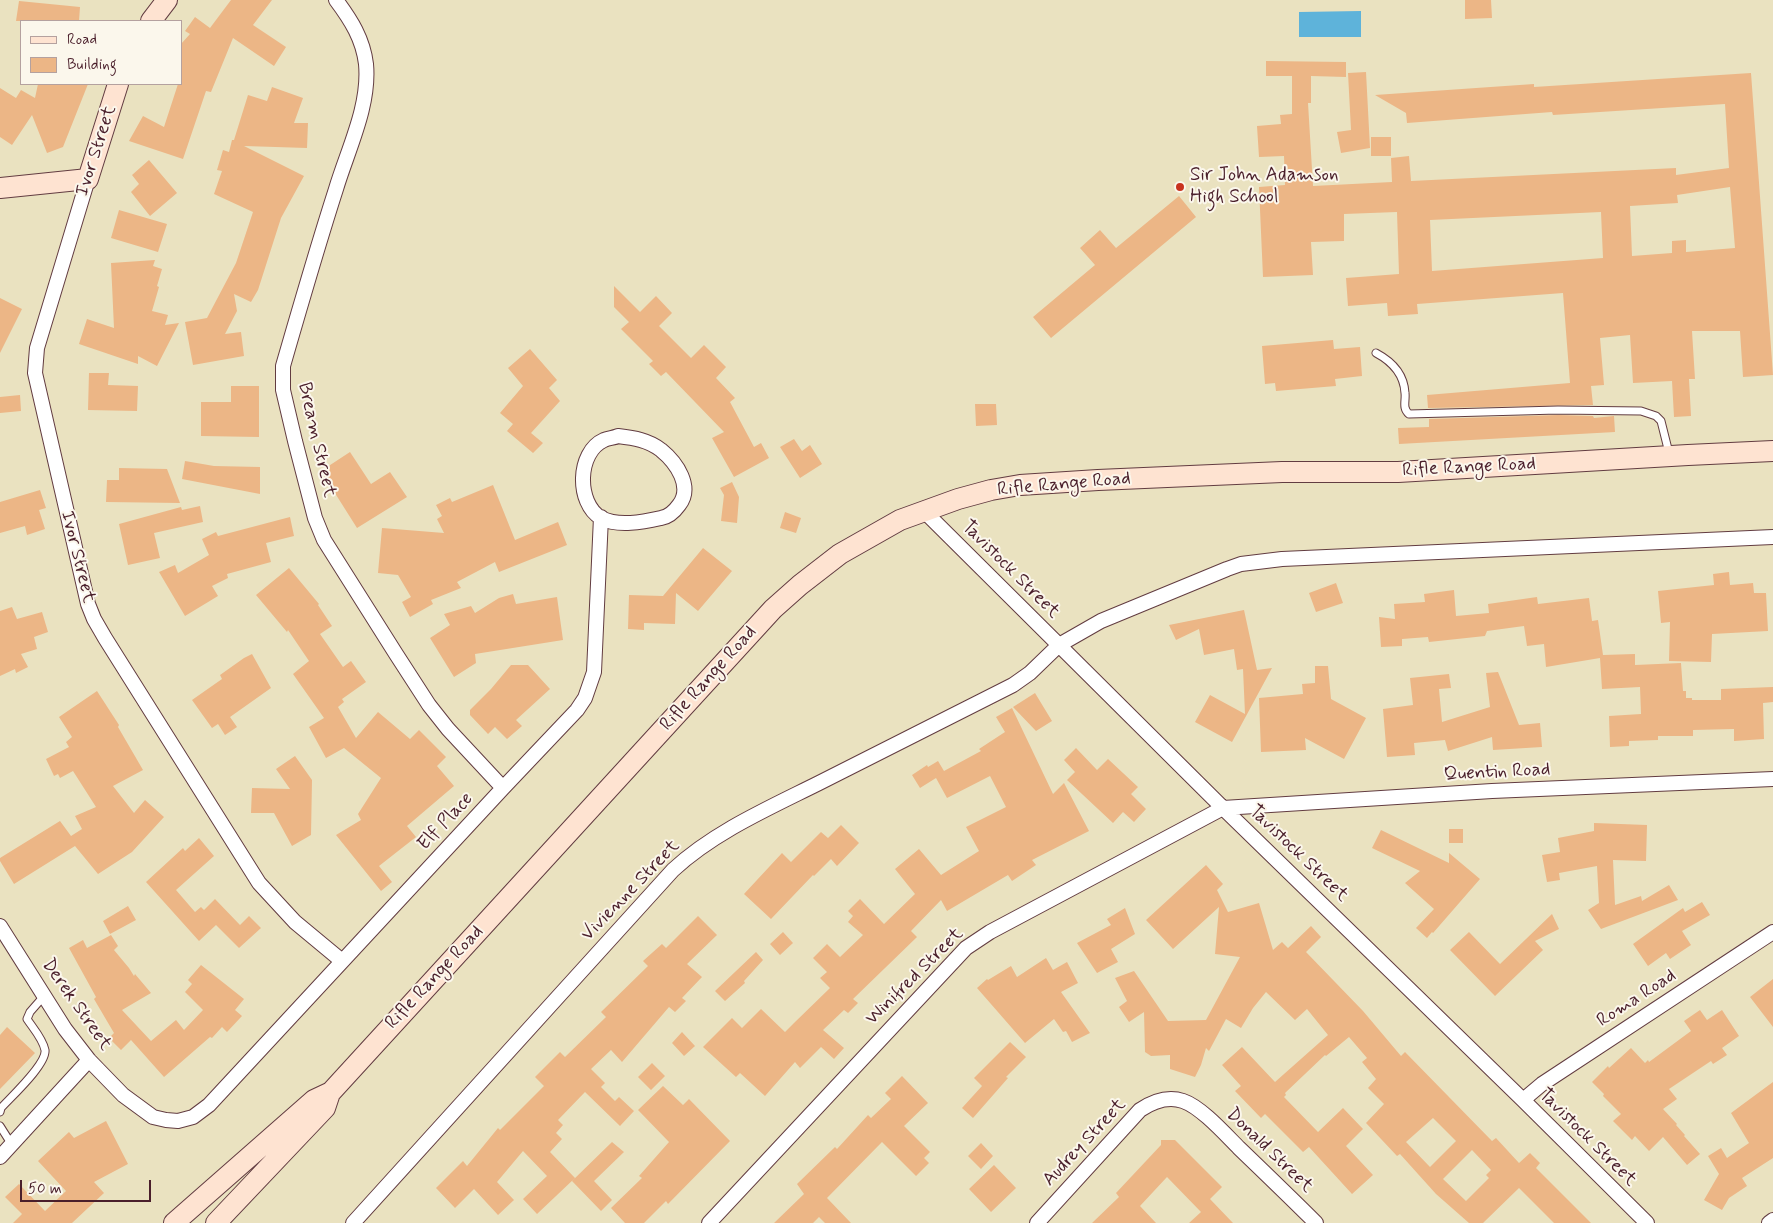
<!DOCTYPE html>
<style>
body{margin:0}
#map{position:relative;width:1773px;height:1223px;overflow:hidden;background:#eae2c0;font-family:Mynerve,sans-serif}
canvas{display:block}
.legend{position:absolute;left:20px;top:20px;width:162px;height:65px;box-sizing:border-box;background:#fbf7ec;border:1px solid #b4a19f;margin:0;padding:6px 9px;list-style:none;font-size:15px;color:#4a1f2b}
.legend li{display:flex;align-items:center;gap:10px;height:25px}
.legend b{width:25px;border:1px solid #b4a19f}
.scale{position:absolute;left:20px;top:1180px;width:131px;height:22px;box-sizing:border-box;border:2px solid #4a1f2b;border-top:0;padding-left:6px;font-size:15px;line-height:18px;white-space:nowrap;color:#4a1f2b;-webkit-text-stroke:4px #fbf7ec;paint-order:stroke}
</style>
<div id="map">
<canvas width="1773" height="1223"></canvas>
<ul class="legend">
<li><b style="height:6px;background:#fee3d1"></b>Road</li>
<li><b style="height:14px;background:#ecb686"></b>Building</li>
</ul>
<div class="scale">50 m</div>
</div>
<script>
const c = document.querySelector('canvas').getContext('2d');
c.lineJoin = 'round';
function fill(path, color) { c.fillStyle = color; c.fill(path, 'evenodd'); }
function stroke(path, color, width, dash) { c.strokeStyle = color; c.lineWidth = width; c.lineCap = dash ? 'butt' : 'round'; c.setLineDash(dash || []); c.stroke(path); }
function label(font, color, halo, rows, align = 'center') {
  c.font = font + ' Mynerve,sans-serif'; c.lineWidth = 4; c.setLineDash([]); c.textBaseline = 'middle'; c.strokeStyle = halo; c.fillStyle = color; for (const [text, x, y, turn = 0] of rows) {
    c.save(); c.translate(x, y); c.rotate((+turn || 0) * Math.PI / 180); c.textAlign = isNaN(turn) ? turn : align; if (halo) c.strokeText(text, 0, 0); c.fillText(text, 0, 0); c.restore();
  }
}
fill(new Path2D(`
 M1361,11V37H1299V12Z`), '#5eb3da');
fill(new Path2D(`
 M231,0H272L253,25L286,47L274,66L233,38L211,92L206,91L183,159L129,141L143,116L164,127L178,84H181V44L190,34L185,31L195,17L210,28Z
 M1465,0H1491L1492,18L1465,19Z
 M19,1L80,7L79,21H16Z
 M1266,61L1346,62V77L1311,76V103H1308L1313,186L1392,182L1391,158L1409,156L1411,181L1676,168V175L1729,168L1725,104L1553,115L1552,112L1407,123L1406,113L1375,95L1534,84V87L1751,73L1773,375L1743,377L1740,331H1692L1695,379H1689L1691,416L1674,417L1672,381L1633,383L1630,335L1600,338L1604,385L1591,386L1593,405L1428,408L1427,395L1570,383L1563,293L1417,304L1418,314L1388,316L1387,303L1348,306L1346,278L1399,274L1397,212L1344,214V241L1311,242L1313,275L1263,277L1259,187L1285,185L1284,156L1259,157L1257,126L1281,124L1280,115L1292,114V76H1266ZM1730,187L1735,248L1686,252V240L1672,241V253L1632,256L1630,206L1678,203L1677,195ZM1601,212L1603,258L1432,271L1430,220Z
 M1366,72L1370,148L1341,153L1337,132L1351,130L1348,73Z
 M38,84H88L63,147L47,153L32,115L12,145L0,137V88L16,98L21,90L35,98Z
 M272,87L303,98L294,123H308L307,148L244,146L304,176L281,218L258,290L251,302L234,294L237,311L225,334L241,332L244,356L193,365L185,322L207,318L236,263L253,212L214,194L222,171L217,170L223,150L229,152L232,140H234L248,95L267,101Z
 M1371,137H1391V156H1371Z
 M149,160L177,193L150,216L131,192L139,184L132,175Z
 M1179,196L1196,217L1051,338L1033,317L1095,265L1080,248L1100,230L1116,248Z
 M119,210L167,224L158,252L111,238Z
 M155,260L153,266L162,269L157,286L159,287L152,311L168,315L165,325L179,323L157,366L138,356V364L79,344L87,319L114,328L111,263Z
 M614,286L640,312L656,296L672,313L659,326L691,358L704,345L726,367L716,378L735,398L730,402L754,447L761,443L769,458L734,477L712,438L724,432L666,372L661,376L649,364L653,361L621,329L629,322L614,307Z
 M0,298L22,309L0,353Z
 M1333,340L1334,349L1360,347L1362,376L1335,379L1336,386L1276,391L1275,383L1265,384L1262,346Z
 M530,349L557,380L549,388L560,401L531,433L543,443L533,453L507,431L513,424L500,413L523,386L508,368Z
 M89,373H109L108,385L138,386L137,411L88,410Z
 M231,386H259V437L201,436V402H231Z
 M20,395L21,411L0,413V397Z
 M975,404H996L997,425L976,426Z
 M1558,415L1593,416L1594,418L1614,416L1615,432L1399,444L1398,428L1429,427V419Z
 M794,439L802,451L810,445L822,464L800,478L780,447Z
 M350,452L371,484L390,472L407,497L357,528L321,471Z
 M185,461L214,466L260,467V494L182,479Z
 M119,468L167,469L180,503L106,502L107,480H119Z
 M732,482L739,497L737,523L721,521L724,495L720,488Z
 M493,485L515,540L558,522L567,545L499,572L495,562L457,582L461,588L431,600L433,604L410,617L402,602L411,597L398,575L378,573L382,528L444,533L437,519L442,516L436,505L450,498L452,502Z
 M40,490L46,508L39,510L45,529L27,535L25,526L0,533V502Z
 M200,506L203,522L154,533L160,558L128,565L119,524L181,507L182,510Z
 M785,512L801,518L796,533L780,528Z
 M290,517L294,536L266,543L271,562L227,574L228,578L212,586L218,596L185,616L159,572L175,565L178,573L209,555L202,539L216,532L218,536Z
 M703,548L732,571L698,611L676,593L675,624L644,623V630L628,629L629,595L663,596Z
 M289,568L319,604L318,605L332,626L320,634L343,667L351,661L366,682L342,699L344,702L338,707L356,738L378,712L410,739L419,730L446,757L437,766L454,786L407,826L416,837L379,866L392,882L381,891L336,835L361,820L358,814L381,778L344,748L326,758L309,727L324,718L293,674L309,661L288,630L287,632L256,595Z
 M1729,572L1730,585L1753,583L1754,593H1766L1768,631L1712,634L1711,662L1669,661L1670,622L1661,623L1658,591L1714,585L1713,574Z
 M1336,583L1343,603L1316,612L1309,593Z
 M1454,590L1456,616L1489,613L1488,604L1537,597L1538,604L1589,598L1592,621L1598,620L1603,655L1635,654V665L1681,663L1683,691H1686V698H1692V700H1721V689L1773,687V702L1763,703L1764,739L1734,741V729L1693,730V736H1658V740L1629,741V746L1610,747L1609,716L1641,714L1640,687L1602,689L1600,658L1546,667L1544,644L1527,646L1524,626L1487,631L1485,636L1429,642L1428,637L1402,639V646L1381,647L1379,617L1395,619L1394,604L1425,602L1424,594Z
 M513,594L516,604L557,597L563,640L475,654L476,663L454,677L430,638L450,625L444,614L471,606L475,613L499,598Z
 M12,607L17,619L42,612L48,632L34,637L37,649L21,654L28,667L16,673L15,669L0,676V611Z
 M1244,610L1257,670L1272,668L1232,742L1195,722L1210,695L1245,714L1243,669L1237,670L1234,649L1204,655L1199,629L1176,640L1169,625Z
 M252,654L271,688L230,717L237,727L225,735L218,724L212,728L192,700L222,679L220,675L244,658Z
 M511,665H528L550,689L516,720L522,726L507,739L495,727L488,734L470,715V710L491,689Z
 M1315,666H1328L1331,699L1366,718L1344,759L1305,738L1306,750L1261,752L1259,698L1303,694L1302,684L1315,683Z
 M1498,672L1519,725L1540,723L1542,747L1493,750L1492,737L1448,751L1445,740L1414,743L1415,755L1387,757L1383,709L1413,705L1410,678L1449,674L1451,688L1439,689L1442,722L1490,707L1486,673Z
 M97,691L119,725L118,727L143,770L113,786L134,813L145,800L164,817L132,852L98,874L75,846L14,884L0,861V858L60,821L71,836L82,829L75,816L96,807L73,771L60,778L58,774L54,776L46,759L69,747L66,742L72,737L59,717Z
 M1035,693L1052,721L1036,731L1013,707Z
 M1012,708L1053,794L1064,783L1089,831L1032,860L1036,865L1012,881L1008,875L947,911L941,900L911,931L917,937L853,999L858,1003L848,1013L844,1010L823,1030L844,1048L834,1059L821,1047L800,1068L795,1062L765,1096L740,1073L736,1077L703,1047L732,1018L742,1028L761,1009L785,1032L794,1023L830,988L820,978L827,972L813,958L827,944L840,957L863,935L848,922L853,916L848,911L860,899L884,924L915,894L895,869L919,849L941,875L979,851L966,827L1006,807L990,776L947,798L936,778L920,788L912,775L927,765L928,767L938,761L944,771L981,751L979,749L1005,732L996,717Z
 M1076,748L1097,770L1108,759L1138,787L1131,794L1146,809L1134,822L1123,812L1113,823L1067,780L1075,772L1064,760Z
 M295,756L312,780L311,835L292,846L274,813H251L252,788L290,789L276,769Z
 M1594,823L1647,825L1646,861L1613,860L1615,905L1641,896L1642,901L1669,885L1678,900L1601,929L1588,910L1599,903L1597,866L1559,873L1560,880L1547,882L1542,855L1560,852L1558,838L1594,831Z
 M841,825L859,843L837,866L831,859L814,876L813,875L771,919L744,894L782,853L791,862L821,832L828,838Z
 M1449,829H1463V843H1449Z
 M1381,830L1449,863V853L1480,879L1433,933L1432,932L1427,938L1416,928L1434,909L1405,883L1420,871L1372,848Z
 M199,838L214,856L176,890L195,912L201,907L204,910L215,899L240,925L249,916L261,928L239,948L216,925L199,941L146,882L183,848L185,851Z
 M1206,865L1223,884L1217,890L1228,912L1259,903L1273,950L1282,942L1288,948L1311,926L1321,937L1306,952L1363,1011L1401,1056L1405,1052L1492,1141L1496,1138L1519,1163L1530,1153L1540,1163L1536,1168L1591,1223H1554L1519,1188L1483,1223H1469L1436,1194L1400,1154L1397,1156L1366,1123L1384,1104L1368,1088L1376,1079L1362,1062L1367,1058L1349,1037L1326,1056L1325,1055L1285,1093L1286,1095L1284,1097L1318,1132L1343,1108L1363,1129L1346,1146L1373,1175L1352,1194L1309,1147L1303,1152L1265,1114L1261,1118L1235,1091L1241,1086L1222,1065L1242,1047L1275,1082L1328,1035L1307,1009L1295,1020L1266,992L1253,1008L1241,1028L1226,1019L1209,1051L1206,1048L1201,1065L1195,1077L1170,1069V1055L1151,1056L1145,1052L1144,1012L1129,1022L1119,1007L1127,1001L1115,978L1134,971L1168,1021L1206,1020L1240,957L1215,954L1219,907L1173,949L1146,920ZM1433,1118L1456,1141L1430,1167L1406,1142ZM1472,1150L1491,1170L1486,1175L1489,1178L1466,1201L1443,1179Z
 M1702,902L1710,915L1682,931L1691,945L1670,959L1666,953L1648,966L1633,944L1683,908L1685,912Z
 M128,906L136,920L110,934L103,921Z
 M1125,908L1135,934L1111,949L1118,962L1097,973L1077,943L1111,925L1107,919Z
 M1552,914L1559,929L1535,941L1543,950L1495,996L1450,950L1469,932L1500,964Z
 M698,916L717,935L687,964L702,977L682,998L686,1001L675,1012L669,1007L622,1062L611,1050L591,1069L605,1083L601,1087L615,1101L619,1097L634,1111L620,1126L585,1092L558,1120L563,1125L556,1133L562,1139L550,1152L575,1178L537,1214L523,1199L547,1176L523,1151L497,1182L514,1200L498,1215L474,1189L455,1208L436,1188L463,1161L467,1166L498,1128L500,1130L544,1086L535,1077L560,1052L565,1057L606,1017L601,1012L648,966L643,961L662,944L666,948Z
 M783,932L793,943L780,955L770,944Z
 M111,935L118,946L114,950L129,968L134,976L135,974L151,993L122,1010L151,1041L176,1020L184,1030L203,1010L185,992L192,984L188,980L201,965L244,999L235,1010L242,1016L227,1032L222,1027L212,1038L210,1037L164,1077L131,1040L121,1050L109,1038L114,1033L94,999L96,997L69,948L83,940L87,948Z
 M756,952L763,960L744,981L745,983L725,1001L715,991Z
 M1046,958L1053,970L1067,962L1078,983L1061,992L1090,1033L1072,1042L1066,1031L1063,1032L1054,1019L1025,1043L977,988L987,979L988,980L1011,966L1017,977Z
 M1773,979V1027L1750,997Z
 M1700,1010L1707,1020L1722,1010L1739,1036L1722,1048L1727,1055L1713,1064L1711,1061L1669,1089L1677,1099L1663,1109L1677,1124L1676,1125L1685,1135L1684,1136L1700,1154L1687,1165L1663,1137L1649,1151L1635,1136L1632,1140L1613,1121L1621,1114L1603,1096L1604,1094L1592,1082L1608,1066L1609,1068L1631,1048L1645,1063L1648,1060L1649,1062L1691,1031L1684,1021Z
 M7,1027L35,1053L0,1089V1035Z
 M682,1032L695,1046L684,1056L672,1043Z
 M1010,1042L1026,1057L1006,1077L1008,1078L973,1118L962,1108L982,1086L974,1078Z
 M652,1063L665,1076L651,1090L638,1077Z
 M902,1076L928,1103L904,1126L930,1152L924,1158L929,1163L916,1176L882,1142L827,1198L851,1223H825L819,1217L813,1223H774L804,1194L797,1184L835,1147L837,1149L868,1115L871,1118L891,1099L885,1093Z
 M1773,1082V1158L1742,1178L1747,1186L1729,1198L1722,1210L1704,1200L1719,1174L1708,1156L1721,1148L1727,1158L1749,1143L1731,1113Z
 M663,1086L683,1105L689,1099L730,1141L668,1204L666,1201L644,1223H625L611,1208L642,1178L639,1176L669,1142L638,1110Z
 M106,1121L128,1164L94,1182L104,1193L72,1223H13L22,1214L5,1197L19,1184L45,1211L66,1191L38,1161L69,1132L74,1138Z
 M1161,1140H1175L1222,1187L1210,1199L1233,1223H1189L1201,1212L1167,1177L1140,1206L1156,1223H1092L1119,1197L1116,1193L1161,1145Z
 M612,1142L624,1152L594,1181L612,1200L601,1211L572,1181Z
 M981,1143L993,1156L981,1169L968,1156Z
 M994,1165L1016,1188L991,1212L969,1189Z`), '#ecb686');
const lane = new Path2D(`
 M1376,353C1391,361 1404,374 1405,393C1406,401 1402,408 1409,414L1558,410L1641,411L1656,416L1661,421L1669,453
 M0,1112L1,1108C11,1097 47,1064 45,1050C43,1039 33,1028 27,1019L30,1012L44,996
 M0,1126L12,1145`);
const street = new Path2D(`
 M336,0C351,20 363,39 366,64C370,106 348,149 336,189C317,248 300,307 283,366V390L295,441L315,518L324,540L396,654L429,705L448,729L503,788
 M88,179L37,348L35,373L88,604L94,619L105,638L259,883L295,922L342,961
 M618,436C634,438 648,440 661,450C677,463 693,487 679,505C674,512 668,517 661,518C643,522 618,527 601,518C576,503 577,452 604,440C608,438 614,438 618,436Z
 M924,511L1223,808L1523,1100L1647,1223
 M0,926L65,1029L89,1060L123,1095L153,1117L166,1120L178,1121L193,1117L209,1105L503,788L577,710L585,698L594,672L601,517
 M1523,1100L1542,1084L1773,932
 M0,1157L89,1060
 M353,1223L673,870C714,832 769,808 819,783C884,750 948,718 1013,685L1030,673L1059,645L1101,621L1227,569L1241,564L1282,559L1773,537
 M709,1223L966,948L990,932L1223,808L1492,791L1773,779
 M1037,1223L1140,1110C1152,1102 1168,1096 1183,1101C1201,1107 1225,1134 1239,1148C1265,1173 1291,1198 1316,1223
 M1769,1223L1773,1220`);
const secondary = new Path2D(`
 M151,21L167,0
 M0,188L88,179L118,84
 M174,1223L314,1100L331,1092L773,609L800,585L840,554L900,520L958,499L991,490L1020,485L1098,480L1282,472H1398L1688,455L1773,451
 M216,1223L325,1108L329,1096`);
stroke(lane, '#623c41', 9);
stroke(street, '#623c41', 16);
stroke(secondary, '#623c41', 22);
stroke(lane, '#fff', 7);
stroke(street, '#fff', 14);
stroke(secondary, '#fee3d1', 20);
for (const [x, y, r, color] of [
 [1180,187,5,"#c8321e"]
]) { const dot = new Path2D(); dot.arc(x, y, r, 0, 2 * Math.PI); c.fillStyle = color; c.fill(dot); stroke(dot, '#fbf7ec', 2); }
label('19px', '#4a1f2b', '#fbf7ec', [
 ["Ivor Street",97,151,-72],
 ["Bream Street",316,440,77],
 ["Rifle Range Road",1469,468,-3],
 ["Rifle Range Road",1064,485,-5],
 ["Ivor Street",77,557,76],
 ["Tavistock Street",1010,570,45],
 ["Rifle Range Road",709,679,-48],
 ["Quentin Road",1497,773,-3],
 ["Elf Place",446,822,-47],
 ["Tavistock Street",1298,854,44],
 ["Vivienne Street",631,891,-46],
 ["Winifred Street",915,977,-45],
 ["Rifle Range Road",435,978,-47],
 ["Roma Road",1637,999,-33],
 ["Derek Street",76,1005,55],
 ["Tavistock Street",1587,1138,45],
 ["Audrey Street",1085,1143,-47],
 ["Donald Street",1269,1151,44]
]);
label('19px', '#4a1f2b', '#fbf7ec', [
 ["Sir John Adamson",1190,176],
 ["High School",1190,198]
], 'left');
</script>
